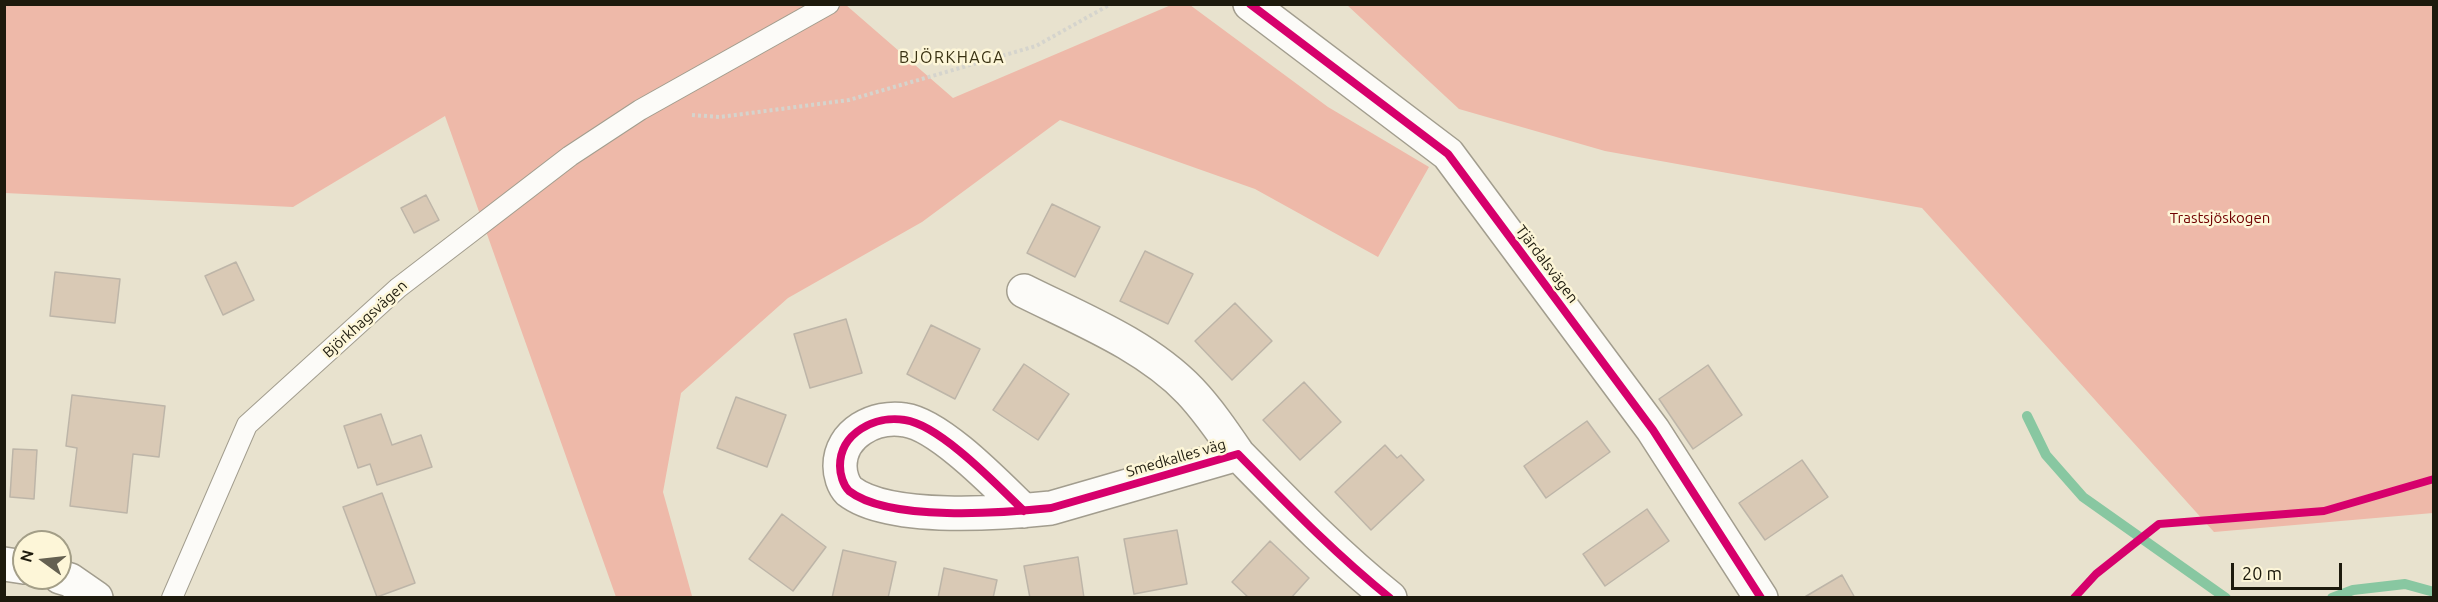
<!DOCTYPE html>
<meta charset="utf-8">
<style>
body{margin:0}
#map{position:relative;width:2438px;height:602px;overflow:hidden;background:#e8e2ce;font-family:Ubuntu,sans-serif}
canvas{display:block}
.frame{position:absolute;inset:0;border:6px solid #1d1a0d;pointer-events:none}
.north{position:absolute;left:12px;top:530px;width:60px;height:60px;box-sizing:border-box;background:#fdf6d8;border:2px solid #a39e87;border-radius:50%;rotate:285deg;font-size:16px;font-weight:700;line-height:24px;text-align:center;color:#1d1a0d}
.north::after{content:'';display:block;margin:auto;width:21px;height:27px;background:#646051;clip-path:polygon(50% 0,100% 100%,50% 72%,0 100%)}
.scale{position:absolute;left:2231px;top:563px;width:111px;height:27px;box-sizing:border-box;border:3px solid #1d1a0d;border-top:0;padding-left:8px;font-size:18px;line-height:21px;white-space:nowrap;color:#1d1a0d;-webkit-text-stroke:4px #fdf6d8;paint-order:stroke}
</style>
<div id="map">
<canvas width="2438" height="602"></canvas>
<div class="frame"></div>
<div class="north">N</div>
<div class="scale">20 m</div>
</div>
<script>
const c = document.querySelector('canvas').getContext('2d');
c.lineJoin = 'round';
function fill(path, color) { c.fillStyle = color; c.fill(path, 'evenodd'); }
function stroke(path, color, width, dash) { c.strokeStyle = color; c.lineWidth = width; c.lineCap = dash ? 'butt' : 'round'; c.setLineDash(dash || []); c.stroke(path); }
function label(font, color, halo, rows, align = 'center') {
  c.font = font + ' Ubuntu,sans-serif'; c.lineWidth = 5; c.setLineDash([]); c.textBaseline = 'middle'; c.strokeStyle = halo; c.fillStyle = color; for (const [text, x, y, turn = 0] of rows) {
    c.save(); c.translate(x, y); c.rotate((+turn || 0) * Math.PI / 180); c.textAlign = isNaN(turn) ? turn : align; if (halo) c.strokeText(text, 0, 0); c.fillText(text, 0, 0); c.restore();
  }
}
fill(new Path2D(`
 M4,5H846L953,98L1171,5H1190L1328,107L1429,167L1378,257L1255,189L1060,120L922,222L788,298L681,393L663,492L692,596L695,597H616L445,116L293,207L5,193Z
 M1347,5H2433V513L2214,532L1922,208L1605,151L1459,109Z`), '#eeb9a9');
stroke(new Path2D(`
 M2027,416L2046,455L2083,497L2226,598
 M2332,598L2353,590L2405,584L2434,592`), '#88c7a1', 10);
const building = new Path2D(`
 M426,195L439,220L414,233L401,208Z
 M1052,204L1100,227L1075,277L1027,253Z
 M1145,251L1193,274L1168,324L1120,301Z
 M236,262L254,300L223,315L205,276Z
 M55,272L120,279L115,323L50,316Z
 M1235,303L1272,341L1232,380L1195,341Z
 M846,319L862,373L810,388L794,334Z
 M931,325L980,349L955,399L907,374Z
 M1024,364L1069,394L1038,440L993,410Z
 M1708,365L1742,415L1693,449L1659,399Z
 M1304,382L1341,422L1300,460L1263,420Z
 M72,395L165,406L159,457L133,454L127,513L70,506L77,448L66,446Z
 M736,397L786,415L767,467L717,448Z
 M381,414L392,445L421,435L432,467L377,485L370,464L358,468L344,426Z
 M1587,421L1610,452L1546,498L1524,466Z
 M1385,445L1397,458L1401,455L1424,480L1371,530L1335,492Z
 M13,449L37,450L34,499L10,497Z
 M1802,460L1828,497L1765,540L1739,503Z
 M382,493L415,583L377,597L343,507Z
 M1647,509L1669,541L1605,586L1583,554Z
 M782,514L826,547L793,591L749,559Z
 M1177,530L1187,584L1134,594L1124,539Z
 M1270,541L1309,578L1291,598H1249L1232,582Z
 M843,550L896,562L888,598H832Z
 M1078,557L1084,598H1030L1024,566Z
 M944,568L997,580L993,598H938Z
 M1842,575L1855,598H1803Z`);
fill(building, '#d9c9b5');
stroke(building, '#bdb5a8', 1.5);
const lane = new Path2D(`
 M172,598L247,425L398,288L570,156L640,110L829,4`);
const street = new Path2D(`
 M1250,4L1448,154L1653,430L1761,598
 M1024,291C1080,319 1146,345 1190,391C1208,410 1223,432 1238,454
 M1024,511C998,486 940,425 905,420C875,415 840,433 840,466C840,474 843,485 849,491C889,522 1003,513 1051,508L1238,454C1287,504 1335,554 1390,598
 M4,564L24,567
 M60,577L70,580L96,598`);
stroke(lane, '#a29d8e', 22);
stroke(street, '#a29d8e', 36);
stroke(new Path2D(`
 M692,115L720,117L849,100L1036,46L1111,4`), '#d5d4cd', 4, [3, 3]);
stroke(lane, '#fcfbf8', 20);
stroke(street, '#fcfbf8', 33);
stroke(new Path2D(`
 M1250,4L1448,154L1653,430L1761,598
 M1024,511C998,486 940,425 905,420C875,415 840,433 840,466C840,474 843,485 849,491C889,522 1003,513 1051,508L1238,454C1287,504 1335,554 1390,598
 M2074,598L2096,574L2159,524L2324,511L2434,479`), '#d6006c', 8);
label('15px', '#700000', '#fdf6d8', [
 ["Trastsjöskogen",2220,218]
]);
label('15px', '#1d1a0d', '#fdf6d8', [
 ["Tjärdalsvägen",1547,264,53],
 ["Björkhagsvägen",365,319,-42],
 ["Smedkalles väg",1176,458,-16]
]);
c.letterSpacing = '1.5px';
label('16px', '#393112', '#fdf6d8', [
 ["BJÖRKHAGA",952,58]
]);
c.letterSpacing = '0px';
</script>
